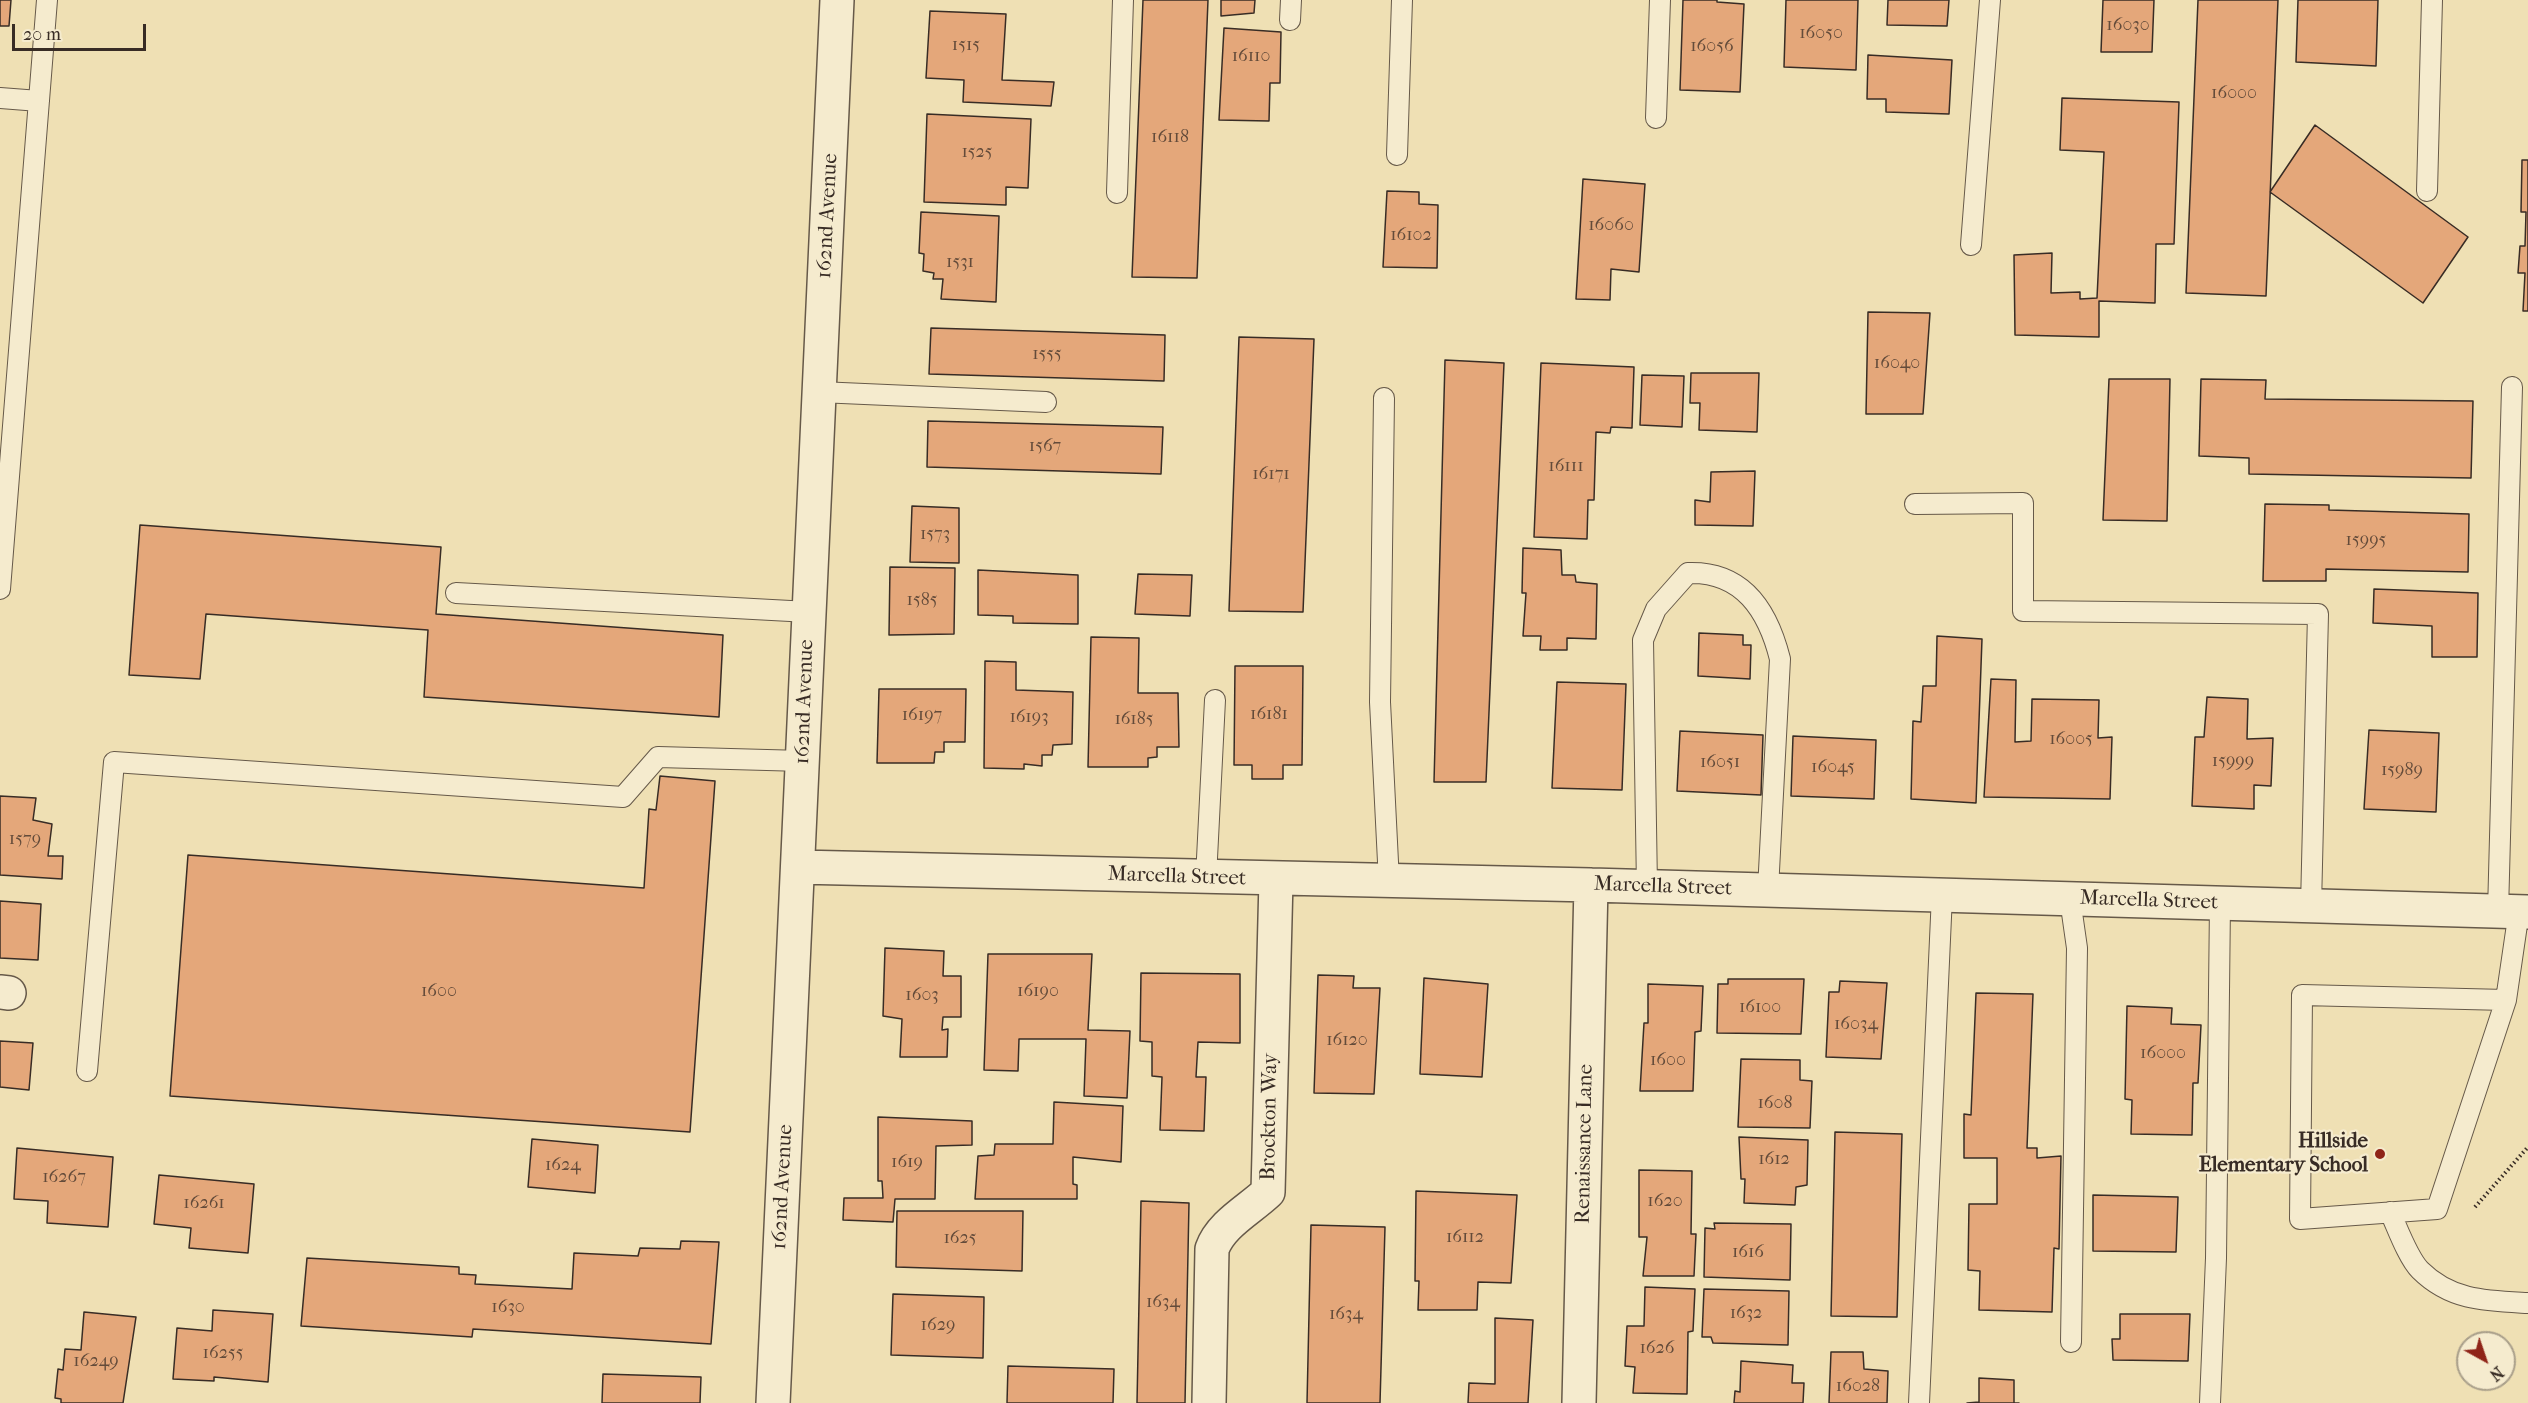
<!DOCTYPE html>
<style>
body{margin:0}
#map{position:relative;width:2528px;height:1403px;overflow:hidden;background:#efe0b4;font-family:"IM FELL French Canon",serif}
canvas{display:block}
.north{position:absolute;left:2456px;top:1331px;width:60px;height:60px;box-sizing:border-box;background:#f5ebce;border:2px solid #a99f8a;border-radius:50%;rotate:140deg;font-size:16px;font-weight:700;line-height:24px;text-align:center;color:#382c25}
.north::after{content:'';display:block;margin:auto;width:21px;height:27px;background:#8f2418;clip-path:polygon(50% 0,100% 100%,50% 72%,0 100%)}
.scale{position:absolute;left:12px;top:24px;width:134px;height:27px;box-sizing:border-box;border:3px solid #382c25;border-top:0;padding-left:8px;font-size:18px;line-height:21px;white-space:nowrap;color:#382c25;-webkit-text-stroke:4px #f5ebce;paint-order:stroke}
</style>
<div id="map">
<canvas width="2528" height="1403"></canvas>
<div class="north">N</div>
<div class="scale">20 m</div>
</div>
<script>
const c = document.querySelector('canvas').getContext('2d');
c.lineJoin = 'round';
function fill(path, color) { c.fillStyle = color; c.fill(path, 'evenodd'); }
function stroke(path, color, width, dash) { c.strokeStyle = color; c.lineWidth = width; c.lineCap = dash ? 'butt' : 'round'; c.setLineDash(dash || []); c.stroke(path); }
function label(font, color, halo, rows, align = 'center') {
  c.font = font + ' "IM FELL French Canon",serif'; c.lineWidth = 4.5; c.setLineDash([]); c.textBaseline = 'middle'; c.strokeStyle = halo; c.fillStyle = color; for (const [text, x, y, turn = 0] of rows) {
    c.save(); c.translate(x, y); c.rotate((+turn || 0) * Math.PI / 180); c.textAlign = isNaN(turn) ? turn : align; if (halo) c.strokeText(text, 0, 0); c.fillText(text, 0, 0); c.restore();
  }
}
const building = new Path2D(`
 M0,0H11L9,26H0Z
 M1143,0H1208L1197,278L1132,277Z
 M1221,0H1255L1254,13L1221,16Z
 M1683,0H1717V2L1744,4L1740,92L1680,90Z
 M1786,0H1858L1856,70L1784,67Z
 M1888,0H1949L1947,26L1887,25Z
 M2103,0H2154L2152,52H2101Z
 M2198,0H2278L2266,296L2186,293Z
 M2298,0H2378L2376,66L2296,62Z
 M930,11L1006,14L1002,80L1054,82L1051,106L963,102L964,80L926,78Z
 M1224,28L1281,32L1280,83H1270L1269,121L1219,120Z
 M1868,55L1952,60L1949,114L1886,112V99H1867Z
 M2062,98L2179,102L2174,244H2156L2155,303L2099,301V337L2015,335L2014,255L2052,253L2051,293L2080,292V299L2097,298L2104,152L2060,150Z
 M927,114L1031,119L1028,188L1006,187V205L924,202Z
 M2315,125L2468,237L2423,303L2270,192Z
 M2522,160H2528V311H2523L2525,273H2518L2520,246H2525L2526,212H2521Z
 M1583,179L1645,184L1639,272L1611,269L1610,300L1576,299Z
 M1387,191L1419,192V204L1438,205L1437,268L1383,267Z
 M921,212L999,216L996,302L941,299L943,279H933L934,273L923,271L924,254L919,253Z
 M1868,312L1930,313L1923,414H1866Z
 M931,328L1165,335L1164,381L929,374Z
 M1239,337L1314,339L1303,612L1229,611Z
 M1445,360L1504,363L1486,782H1434Z
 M1541,363L1634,367L1632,428L1611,427L1610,433L1596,432L1594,500H1588L1587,539L1534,537Z
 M1691,373H1759L1757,432L1699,430L1700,403H1690Z
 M1642,375L1684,376L1682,427L1640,425Z
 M2109,379H2170L2167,521L2103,520Z
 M2201,379L2266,380L2265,399L2473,401L2471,478L2249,474V458L2199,456Z
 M928,421L1163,427L1161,474L927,467Z
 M1755,471L1753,526L1695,525V500L1710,502L1711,472Z
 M2265,504L2329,505V510L2469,514L2468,572L2326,569V581H2263Z
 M912,506L959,508V563L910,562Z
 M140,525L441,547L436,614L723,635L719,717L424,697L428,630L206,614L200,679L129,675Z
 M1523,548L1561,550L1562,575H1575L1576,582L1597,584L1596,639L1567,638V650H1540L1541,636H1523L1526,593H1522Z
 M890,567L955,568L954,634L889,635Z
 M978,570L1078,575V624L1013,623V616L978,615Z
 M1138,574L1192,575L1190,616L1135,614Z
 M2374,589L2478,593L2477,657H2432V626L2373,623Z
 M1699,633L1743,635V645H1751L1750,679L1698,676Z
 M1937,636L1982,639L1976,803L1911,799L1913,721L1921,722L1923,686H1936Z
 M1091,637L1139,638L1138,693H1178L1179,747H1157V757L1148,758V767H1088Z
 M985,661L1016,662V690L1073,692L1072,744L1053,745L1052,755H1042V766L1024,764V769L984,768Z
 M1235,666H1303L1302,765H1283V779H1252V765H1234Z
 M1991,679L2016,680L2015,742L2031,741L2032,699L2099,700L2098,738L2112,737L2110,799L1984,797Z
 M1557,682L1626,684L1622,790L1552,788Z
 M879,689H966L965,742H944V752H935L934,763H877Z
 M2207,697L2248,699L2247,739L2273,738L2271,786L2254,785V809L2192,806L2195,737H2204Z
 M2369,730L2439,733L2436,812L2364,809Z
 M1680,731L1763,735L1761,795L1677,791Z
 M1793,736L1876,740L1874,799L1791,796Z
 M660,776L715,781L690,1132L170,1096L188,855L644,888L649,809L656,810Z
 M0,796L36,798L33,820L52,824L48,856H63L62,879L0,875Z
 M0,901L41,904L38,960L0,958Z
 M885,948L944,951L943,976H961V1017H943L942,1030L948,1029L947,1057H900L902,1019L883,1016Z
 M988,954H1092L1088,1030L1130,1031L1127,1098L1084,1096L1086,1039H1019L1018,1071L984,1070Z
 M1141,973L1240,974V1043L1198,1042L1196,1077H1206L1204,1131L1160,1130L1162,1077L1152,1076V1042L1140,1041Z
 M1318,975L1354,976L1353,988H1380L1374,1094L1314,1093Z
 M1424,978L1488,984L1482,1077L1420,1074Z
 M1728,979H1804L1801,1034L1717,1033L1718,984H1728Z
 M1840,981L1887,983L1881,1059L1826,1057L1829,992H1839Z
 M1648,984L1703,986L1701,1031L1695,1032L1693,1091H1640L1644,1023H1648Z
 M1976,993L2033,994L2027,1148H2037V1158L2061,1156L2059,1249L2054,1248L2052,1312L1979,1310L1980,1271L1968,1270L1969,1204H1997V1158H1964V1114L1971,1115Z
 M2127,1006L2172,1008L2171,1024L2201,1025L2198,1083H2193L2192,1135L2131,1134L2132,1100L2125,1099Z
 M0,1041L33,1043L29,1090L0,1087Z
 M1741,1059L1800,1060V1080L1812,1081L1810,1128L1738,1127Z
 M1054,1102L1123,1106L1121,1162L1073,1157V1184L1077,1185V1199H975L978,1156L994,1155L995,1144H1053Z
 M878,1117L972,1121V1145L936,1146L935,1199H895L893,1222L843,1220L844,1198H883L882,1181H878Z
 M1835,1132L1902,1134L1897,1317L1831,1316Z
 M1739,1137L1808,1140L1807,1185L1796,1187L1795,1205L1744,1203L1745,1179H1741Z
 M532,1139L598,1145L595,1193L528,1187Z
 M17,1148L113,1157L108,1227L47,1223L48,1201L14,1199Z
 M1639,1170L1692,1171L1691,1234H1696L1694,1276H1643L1647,1237H1639Z
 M159,1175L254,1184L248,1253L189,1248L191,1228L154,1224Z
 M1416,1191L1517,1195L1511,1283L1478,1282L1477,1310H1418L1419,1281H1415Z
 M2093,1195L2178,1197L2176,1252L2093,1251Z
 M1141,1201L1189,1203L1185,1403H1137Z
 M897,1211H1023L1022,1271L896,1267Z
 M1714,1223L1791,1224L1790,1280L1704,1277L1705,1228L1715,1229Z
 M1311,1225L1385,1227L1380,1403H1307Z
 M681,1241L719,1242L711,1344L473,1329L472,1337L301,1326L307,1258L459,1267V1274L476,1275L475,1284L572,1289L574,1253L638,1256L640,1248L680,1249Z
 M1645,1287L1695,1289L1693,1331L1688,1332L1687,1394L1633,1393L1635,1367L1625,1366L1627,1326H1644Z
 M1704,1289L1789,1291L1788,1345L1713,1343L1711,1337H1702Z
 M893,1294L984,1297L983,1358L891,1355Z
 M213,1310L273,1314L268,1382L214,1377V1381L173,1379L177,1328L212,1331Z
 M84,1312L136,1317L123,1403H61V1399L55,1398L58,1369L63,1370L65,1349L81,1350Z
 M2120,1314H2190L2188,1361L2113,1360L2112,1339H2120Z
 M1495,1318L1533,1320L1528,1403H1468L1469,1383L1495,1384Z
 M1831,1352H1863L1864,1369L1888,1371L1887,1403H1829Z
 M1741,1361L1793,1365L1792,1383H1804L1803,1403H1734L1735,1391L1740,1392Z
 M1008,1366L1114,1369L1113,1403H1007Z
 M603,1374L701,1377L700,1403H602Z
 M1979,1378L2014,1380V1403H2019H1967L1979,1402Z`);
fill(building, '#e4a77a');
stroke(building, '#382c25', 1.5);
const lane = new Path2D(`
 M1290,20L1291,0
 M0,98L39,101
 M1656,118L1660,0
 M1397,155L1402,0
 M2427,191L2432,0
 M1117,193L1123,0
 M1971,245L1990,0
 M819,392L1046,402
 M1384,398L1380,702L1389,882
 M1915,504L2023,503V611L2318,614L2311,906
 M0,589L47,0
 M456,593L809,612
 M1206,878L1215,700
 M1647,887L1643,640L1656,609L1688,573C1743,571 1768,611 1780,659L1768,890
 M2070,899L2077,948L2071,1342
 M2498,912L2512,387
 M2506,1000L2302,995L2300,1219L2437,1209L2506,1000L2519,911
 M87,1071L114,762L623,797L658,757L803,761
 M2390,1212C2397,1227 2408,1258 2420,1270C2451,1301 2487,1301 2528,1303
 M1919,1403L1942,895
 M2210,1403L2216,1258L2220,903`);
const street = new Path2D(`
 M798,867L1591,885L2528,912
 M0,992L9,993
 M773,1403L837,0
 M1209,1403L1212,1249C1221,1224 1249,1210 1268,1192L1276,880
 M1579,1403L1591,885`);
stroke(lane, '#665949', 22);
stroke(street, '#665949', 36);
stroke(new Path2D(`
 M2475,1207L2528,1147`), '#382c25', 4, [1.5, 3]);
stroke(lane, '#f5ebce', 20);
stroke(street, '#f5ebce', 33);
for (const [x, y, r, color] of [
 [2380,1154,6,"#8f2418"]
]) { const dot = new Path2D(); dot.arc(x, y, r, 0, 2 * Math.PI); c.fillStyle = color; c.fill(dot); stroke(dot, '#f5ebce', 2); }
label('18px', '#634b3a', null, [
 ["16030",2128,26],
 ["16050",1821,34],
 ["1515",966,46],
 ["16056",1712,47],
 ["16110",1251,57],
 ["16000",2234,94],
 ["16118",1170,138],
 ["1525",977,153],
 ["16060",1611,226],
 ["16102",1411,236],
 ["1531",960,263],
 ["1555",1047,355],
 ["16040",1897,364],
 ["1567",1045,447],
 ["16111",1566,467],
 ["16171",1271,475],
 ["1573",935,535],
 ["15995",2366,541],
 ["1585",922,601],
 ["16181",1269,715],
 ["16197",922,716],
 ["16193",1029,718],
 ["16185",1134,720],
 ["16005",2071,740],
 ["15999",2233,762],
 ["16051",1720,763],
 ["16045",1833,768],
 ["15989",2402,771],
 ["1579",25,840],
 ["1600",439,992],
 ["16190",1038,992],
 ["1603",922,996],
 ["16100",1760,1008],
 ["16034",1856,1025],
 ["16120",1347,1041],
 ["16000",2163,1054],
 ["1600",1668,1061],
 ["1608",1775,1104],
 ["1612",1774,1160],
 ["1619",907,1163],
 ["1624",563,1166],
 ["16267",64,1178],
 ["1620",1665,1202],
 ["16261",204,1204],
 ["16112",1465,1238],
 ["1625",960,1239],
 ["1616",1748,1253],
 ["1634",1163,1303],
 ["1630",508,1308],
 ["1632",1746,1314],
 ["1634",1346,1315],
 ["1629",938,1326],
 ["1626",1657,1349],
 ["16255",223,1354],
 ["16249",96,1362],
 ["16028",1858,1387]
]);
label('21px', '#382c25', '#f5ebce', [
 ["162nd Avenue",828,216,-87],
 ["162nd Avenue",805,702,-88],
 ["Marcella Street",1177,877,2],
 ["Marcella Street",1663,887,2],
 ["Marcella Street",2149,901,2],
 ["Brockton Way",1270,1117,-89],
 ["Renaissance Lane",1585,1144,-89],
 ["162nd Avenue",783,1187,-87]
]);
label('bold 21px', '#382c25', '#f5ebce', [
 ["Hillside",2368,1142],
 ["Elementary School",2368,1166]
], 'right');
</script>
